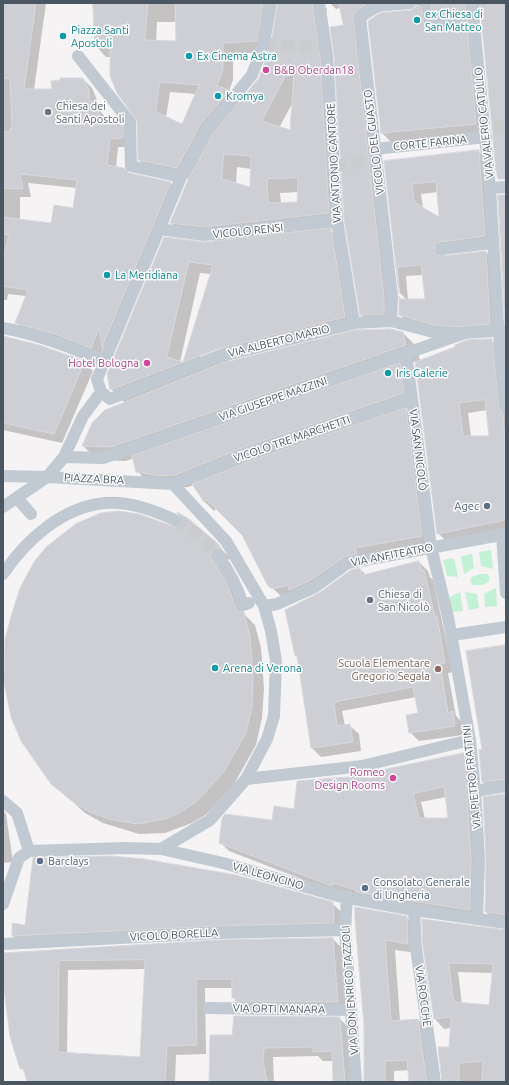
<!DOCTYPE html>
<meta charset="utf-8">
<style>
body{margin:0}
#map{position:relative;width:509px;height:1085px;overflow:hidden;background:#f5f3f3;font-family:Ubuntu,sans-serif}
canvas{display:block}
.frame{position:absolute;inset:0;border:4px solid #4a5661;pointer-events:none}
</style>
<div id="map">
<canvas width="509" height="1085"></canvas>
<div class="frame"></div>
</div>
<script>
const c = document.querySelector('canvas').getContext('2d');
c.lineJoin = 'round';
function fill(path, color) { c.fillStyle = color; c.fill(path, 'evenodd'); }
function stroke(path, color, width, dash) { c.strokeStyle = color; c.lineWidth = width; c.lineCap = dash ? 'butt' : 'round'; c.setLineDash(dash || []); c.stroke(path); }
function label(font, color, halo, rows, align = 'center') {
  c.font = font + ' Ubuntu,sans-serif'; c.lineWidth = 3; c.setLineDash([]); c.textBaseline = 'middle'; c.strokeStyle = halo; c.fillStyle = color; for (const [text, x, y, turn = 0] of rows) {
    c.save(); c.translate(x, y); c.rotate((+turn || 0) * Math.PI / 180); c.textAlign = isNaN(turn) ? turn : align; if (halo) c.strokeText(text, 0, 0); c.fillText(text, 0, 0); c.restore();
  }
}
fill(new Path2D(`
 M491,550L493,569L481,566L479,552Z
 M472,554L474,568L464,574L461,556Z
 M454,558L458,577L447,576L443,560Z
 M480,574H487L489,576V582L483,585H472L470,580L472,577Z
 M496,588L497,606L485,607L484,594Z
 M460,592L463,611L451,612L450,597Z
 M465,592L477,594L479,608L469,610Z`), '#c3f1d5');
fill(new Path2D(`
 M3,3H46L34,90H53L83,79L92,88L97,100V107L106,118H116L126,127L131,147H118L116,168L129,174L170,183L179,192L112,354L104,346L100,356L25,331L17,323L26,296L8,294L7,300H3ZM28,183L77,188L74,209L52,224L20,220V197H31Z
 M93,3H273L267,52L233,54V80L229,91L240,102L260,78L272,45L279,3H321L327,9L325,19L343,227L330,229L342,241L356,329L230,360L223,364L403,333L417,347L420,361L491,340L501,349L506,397V531L448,543L438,533L416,361L401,366L412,377L416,405L405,409L414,418L431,545L353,566L283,598L269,585L242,535L217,508L214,511L205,502L194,485L188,487L172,488L150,484L137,471L134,458L126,461L98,460L83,446L93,424L125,403L112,390L108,374L165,238L205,243L219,241L185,237L171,223L190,179L150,170L139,160L138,121L111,57H106L96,46ZM157,22H177V42H156ZM170,92L196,94L183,125L166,118ZM293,102L291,132L279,128ZM237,167L252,169L251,188L236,184ZM298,192V203H281L280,193ZM200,273L211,274L184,363L180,362ZM222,346L223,348L200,357V355ZM487,410L490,437H471L468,413Z
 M330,3H506V178L481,6L475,10V26H466L476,36L486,133L392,143L382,133L417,5L386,8L366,20L393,323L371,325L361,315L344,26L340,8L336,9ZM432,12L433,18L442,27L432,28L430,14Z
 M478,151L488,161L494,246L446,253L444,257L486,252L495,262L500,333L410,325L400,315V299L407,300L400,293L385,162ZM438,192L440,218L423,208L421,194ZM423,275L426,300H408L406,276Z
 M3,337L84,362L93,371L62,443L3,430Z
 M215,543L231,559L224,560L244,614L255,625L261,648L264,689L262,718L256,745L234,784L207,814L192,823L165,833L139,834L103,823L85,813L52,783L6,639L15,603L26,577Z
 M419,562L428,571L430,577L433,580L453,672L448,673L456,716L462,722L463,735L419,741L410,732L419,714L416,697L342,711L345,726L349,725L359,734L361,751L321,757L312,748L298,657L296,655L320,594L360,569L366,575Z
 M506,646V790L493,792L483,782V750Z
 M463,754L472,763L478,919L340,894L229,851L220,842L295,810L348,778ZM446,797L449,819H425L421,802Z
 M506,795V923L496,922L486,912Z
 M3,811L6,814L13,862L3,863Z
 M332,903L345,916L346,935L230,937L25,948L13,936L25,926Z
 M406,917L416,927L418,953L395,950L400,1021L418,1020L428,1029L435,1082H410L409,1070L394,1071V1082H365V1026L356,920Z
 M506,931V1082H443L450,1048L452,1028L444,1029L435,1019L424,947ZM458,972L493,973L490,1007L462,1004Z
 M333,939L342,948L347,1011L245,1010L233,997V988H205L206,1054L176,1055L175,1082H28L25,1072L21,1068L3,973V954ZM146,969L141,1058L67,1054L68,970Z
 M339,1018L349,1028L353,1082H334L333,1061H323L318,1056L273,1057L274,1082H210L233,1036Z`), '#0003');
const building = new Path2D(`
 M3,3H36L24,89H52L51,81L60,80V78H83L89,90V100L94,102L98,107L99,118L117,117L123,125V138L110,139L107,165L124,168L129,173L171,182L102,347L99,328L91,348L56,334L15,323L28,290L3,286V259L9,235L3,234V217L51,223L54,205L73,208L77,180L20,174L23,189L3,188V132H10V129H12L10,79L3,78Z
 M93,3H148L145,40L176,41L175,3H263L257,41L223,43V69L217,86L230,90L200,125L177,168L138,160L137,121L117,93L110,76V49L95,46ZM160,82L199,85L182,124L156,112Z
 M278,3H312L320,56L329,213L204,227L170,223L188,180L213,133L259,78L271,44ZM295,58L290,130L262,121ZM224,154L251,156L250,187L222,179ZM298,178L297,202L268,203L267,179Z
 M339,3H368L356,11L353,18L384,297V314L360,315L344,219L334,55L330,27L343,25Z
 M431,3H465L466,16L432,18Z
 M480,3H506V179H498L496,170Z
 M417,6H421L424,24L426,27L467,25L476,124L381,133L368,21L380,13L411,10Z
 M479,150L485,236L440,242L436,243L434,249L435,254L441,256L486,251L490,324L461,327L434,325L399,315V296L400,299H425L421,265L397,267L399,294L384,161ZM436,182L439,217L414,202L412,184Z
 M498,195H506V323H505Z
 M331,228L345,317L218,349L110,390L107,374L164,237L205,242ZM189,262L213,265L183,362L167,357Z
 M390,329L403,332L406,345L111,447L82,446L92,423L105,410L222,363L355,330Z
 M3,336L39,345L85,361L54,434L3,423Z
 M492,339L499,408L503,414L505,440V520L437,534L415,362L455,347V345L467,340ZM485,400L489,436H463L459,403Z
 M400,363L404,393L247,446L175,475L159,476L136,472L132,456Z
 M406,408L422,536L355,548L357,554L344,557L311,580L289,590L288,585L273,589L268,586L242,535L207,500L204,502L192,484L252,460Z
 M119,511L139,514L175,527L180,526L182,520L177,512L189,519L216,542L222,549L216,548L213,549L210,556L226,582L236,608L238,611L244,612L250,636L253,677L252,706L246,733L223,773L196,802L181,812L165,819L137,824L109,819L90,812L73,802L51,784L21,741L11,717L4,682L5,639L10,620L20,588L34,562L46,547L77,523L101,513Z
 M419,561L422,571L424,570L435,617L437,616L445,663L440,664L448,713L453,711L455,726L409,733L406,715L418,713L413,687L334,702L337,726L350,724L353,742L311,748L297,656H295L285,610L319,593L351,570L360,568L362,575Z
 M506,645V779L482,782L479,750L482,749L466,651Z
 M464,753L471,858L470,910L356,892V890L332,883V886L219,843L222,818L225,814L272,820L274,806L294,809L297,781L348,777ZM444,787L448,818H419L413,794Z
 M506,794V915L485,912L486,858L483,797Z
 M111,856L144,859L236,875L333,902L334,923L217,926L12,936V923L25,925L33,858Z
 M355,907L407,916L408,944L385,940L391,1021L418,1019L427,1082H409L407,1060L385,1061V1082H364V1026L355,920Z
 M422,919L506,930V1082H482L483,1061L459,1063V1082H442L438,1047H449L451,1017L434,1019L423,947ZM449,963L493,964L489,1005L454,1002Z
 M333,938L338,1002L235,1001V998H232V979H196L197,1045L167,1046L165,1082H27L23,1068L20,1069L10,1037L3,981V953L217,940ZM145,960L140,1057L58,1052L59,961Z
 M234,1016L340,1017L345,1082H333L332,1051L313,1052L312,1047L264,1048L263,1061L267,1082H209L210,1035H232Z`);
fill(building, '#cdcfd5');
stroke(building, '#d7d9de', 1);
stroke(new Path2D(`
 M264,43L285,46H326
 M494,128L506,126
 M334,166L376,160
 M175,520L195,533L217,555`), '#caccce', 12, [12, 6]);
stroke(new Path2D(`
 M425,3L428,23L474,20`), '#c1cad2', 6);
stroke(new Path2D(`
 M319,3L327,55L337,220L354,323
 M472,3L490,188L498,324L506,407
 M78,56L130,122L131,166L181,177
 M375,149L486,137
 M490,188L506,187
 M159,229L204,235L337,220
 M441,249L492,243
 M391,321L392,297L360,17L377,6L410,3
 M3,328C38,334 71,347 103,361
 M406,353L431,547L448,617L470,740L475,791L479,858L477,919
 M101,392L97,379L181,177L207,129L252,75L264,43L271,3
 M101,392L110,399L220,356L354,323L391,321L433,332L457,333
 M64,457L103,458L465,333L506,330
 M3,476L47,477L173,484L226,541L264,606L271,631L276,661L275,689L274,716L267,739L246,779L210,820L161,849
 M173,484L249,453L412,398
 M17,498L31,514
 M3,507L47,477L64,457L83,416L101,392
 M502,535L506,593
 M217,555C229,570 237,586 243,605L249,603
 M3,574C26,540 62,507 105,503C129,501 153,510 175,520
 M264,606L277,604L315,587L348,563L506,534
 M452,635L506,627
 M246,779L362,766L470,740
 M475,791L506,786
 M3,801L17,813L29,851
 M29,851L125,848L161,849L223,863L338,896L414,910L506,923
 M347,897L345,930L356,1082
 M3,904L19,858L29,851
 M414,910L416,948L435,1082
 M3,944L217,933L345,930
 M208,1008L350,1010`), '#c1cad2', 12);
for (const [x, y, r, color] of [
 [417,20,4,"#0f9aa8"],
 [63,36,4,"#0f9aa8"],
 [189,56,4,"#0f9aa8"],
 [266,70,4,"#d1479c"],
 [218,96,4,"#0f9aa8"],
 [48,112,4,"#6b7280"],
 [107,275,4,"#0f9aa8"],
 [147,363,4,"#d1479c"],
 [388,373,4,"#0f9aa8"],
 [487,506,4,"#5c6f8a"],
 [370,600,4,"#6b7280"],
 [215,668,4,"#0f9aa8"],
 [438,669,4,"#8d6e63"],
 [393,778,4,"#d1479c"],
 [40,861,4,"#5c6f8a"],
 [365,888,4,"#5c6f8a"]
]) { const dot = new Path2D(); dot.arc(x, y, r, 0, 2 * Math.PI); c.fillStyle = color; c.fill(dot); stroke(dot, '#fff', 1.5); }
label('11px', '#0d838f', '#fff', [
 ["ex Chiesa di",425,14],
 ["San Matteo",425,27],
 ["Piazza Santi",71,30],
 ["Apostoli",71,43],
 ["Ex Cinema Astra",197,56],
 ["Kromya",226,96],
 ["La Meridiana",115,275],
 ["Iris Galerie",396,373],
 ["Arena di Verona",223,668]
], 'left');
label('11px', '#b23c85', '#fff', [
 ["B&B Oberdan18",274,70,"left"],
 ["Hotel Bologna",139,363],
 ["Romeo",385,772],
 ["Design Rooms",385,785]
], 'right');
label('11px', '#5b616d', '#fff', [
 ["Chiesa dei",56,106],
 ["Santi Apostoli",56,119],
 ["Chiesa di",378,594],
 ["San Nicolò",378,607]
], 'left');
label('11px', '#4a5661', '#fff', [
 ["VIA VALERIO CATULLO",484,123,-96],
 ["VICOLO DEL GUASTO",374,142,-97],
 ["CORTE FARINA",430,143,-6],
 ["VIA ANTONIO CANTORE",334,163,-93],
 ["VICOLO RENSI",248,231,-6],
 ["VIA ALBERTO MARIO",279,341,-14],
 ["VIA GIUSEPPE MAZZINI",273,399,-19],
 ["VICOLO TRE MARCHETTI",292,439,-19],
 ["VIA SAN NICOLÒ",418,450,83],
 ["PIAZZA BRA",94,479,3],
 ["VIA ANFITEATRO",392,555,-11],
 ["VIA PIETRO FRATTINI",472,777,-96],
 ["VIA LEONCINO",268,876,16],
 ["VICOLO BORELLA",174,935,-3],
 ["VIA DON ENRICO TAZZOLI",350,990,-94],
 ["VIA ROCCHE",423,996,82],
 ["VIA ORTI MANARA",279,1009,1]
]);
label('11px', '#4e5e75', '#fff', [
 ["Agec",479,506,"right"],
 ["Barclays",48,861],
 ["Consolato Generale",373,882],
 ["di Ungheria",373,895]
], 'left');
label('11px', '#785e54', '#fff', [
 ["Scuola Elementare",430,663],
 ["Gregorio Segala",430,676]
], 'right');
</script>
